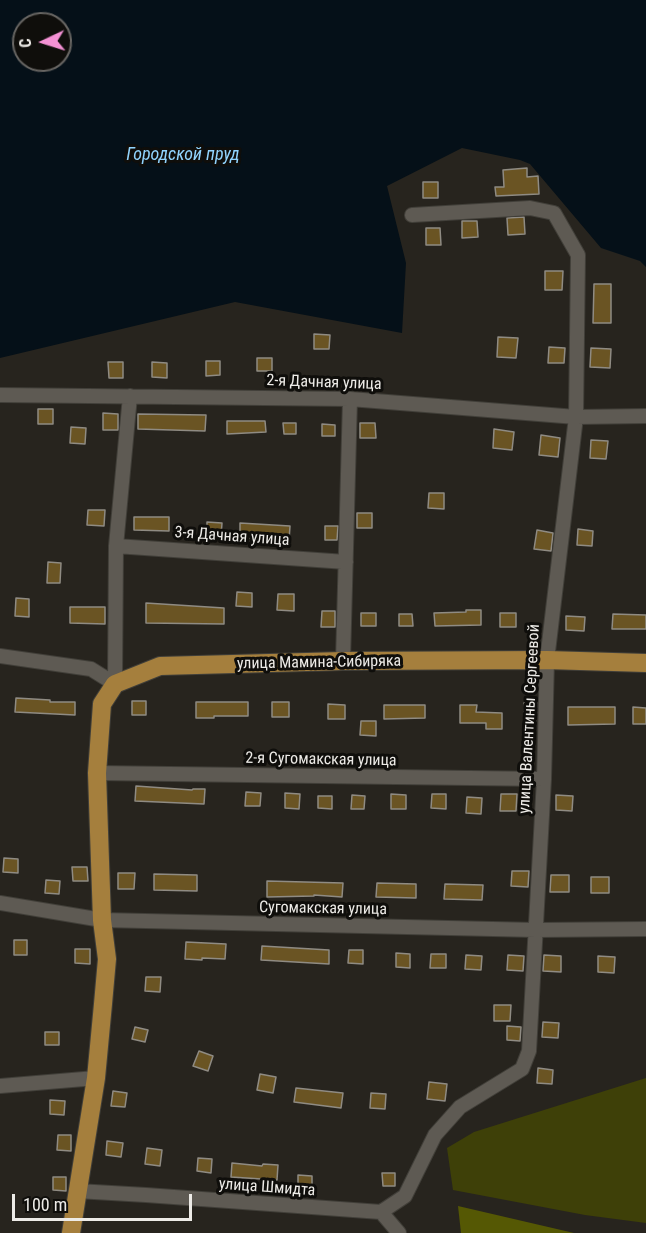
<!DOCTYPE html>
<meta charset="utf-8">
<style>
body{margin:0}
#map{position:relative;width:646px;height:1233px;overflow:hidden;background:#27241e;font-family:"Roboto Condensed",sans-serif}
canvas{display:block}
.north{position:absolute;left:12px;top:12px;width:60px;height:60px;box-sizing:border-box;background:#0f0e0b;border:2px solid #686663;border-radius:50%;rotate:266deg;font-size:16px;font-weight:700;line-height:24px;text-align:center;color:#edebe7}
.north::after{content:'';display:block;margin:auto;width:21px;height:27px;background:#f491d4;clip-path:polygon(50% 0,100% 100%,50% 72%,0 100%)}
.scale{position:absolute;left:12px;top:1194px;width:180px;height:27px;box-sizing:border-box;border:3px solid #edebe7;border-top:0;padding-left:8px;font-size:18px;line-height:21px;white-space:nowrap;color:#edebe7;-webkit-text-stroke:4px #0f0e0b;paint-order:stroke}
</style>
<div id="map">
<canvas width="646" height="1233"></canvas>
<div class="north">С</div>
<div class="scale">100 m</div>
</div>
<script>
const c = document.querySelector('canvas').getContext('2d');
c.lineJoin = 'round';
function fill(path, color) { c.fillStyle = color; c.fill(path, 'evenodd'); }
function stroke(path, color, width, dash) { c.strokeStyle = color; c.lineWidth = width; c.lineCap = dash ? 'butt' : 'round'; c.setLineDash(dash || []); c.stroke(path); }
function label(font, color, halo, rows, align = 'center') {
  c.font = font + ' "Roboto Condensed",sans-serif'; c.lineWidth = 6; c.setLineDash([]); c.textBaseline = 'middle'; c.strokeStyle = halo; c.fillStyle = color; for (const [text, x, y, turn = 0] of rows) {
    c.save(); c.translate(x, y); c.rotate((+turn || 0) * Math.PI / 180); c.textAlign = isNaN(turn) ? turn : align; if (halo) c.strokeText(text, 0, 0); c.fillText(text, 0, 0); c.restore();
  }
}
fill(new Path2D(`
 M646,1078V1223L585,1215L453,1190L447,1148L474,1132Z`), '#3e4008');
fill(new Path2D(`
 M458,1206L574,1233H461Z`), '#555804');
fill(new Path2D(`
 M0,0H646V267L640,261L601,248L530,164L520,160L462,148L387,186L406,263L402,333L235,302L0,358ZM24,24H60V60H24Z`), '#051018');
const building = new Path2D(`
 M527,168V177L538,176L539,194L496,196L495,187H504L503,170Z
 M423,182H438V198H423Z
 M524,217L525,234L508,235L507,218Z
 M462,221H477L478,237L462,238Z
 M426,228H440L441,245H426Z
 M545,271H563L562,290H545Z
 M594,284H611V323H593Z
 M314,334L330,335L329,349H314Z
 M498,337L518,338L516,358L497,357Z
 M549,347L565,348L564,363H548Z
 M591,348L611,349L610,368L590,367Z
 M257,358H272V371H257Z
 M206,361H220V375L206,376Z
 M108,362H123V378H109Z
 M152,362L167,363V378L152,377Z
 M38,409H53V424H38Z
 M103,413L118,414V430H103Z
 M138,414L206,415L205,431L138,429Z
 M227,421H265L266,432L227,434Z
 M283,423H296V434H284Z
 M360,423H375L376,438H360Z
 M322,424L335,425V436H322Z
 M71,427L86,428L85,444L70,443Z
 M494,429L514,432L512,450L493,448Z
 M541,435L560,438L558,457L539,455Z
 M591,440L608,441L606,459L590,458Z
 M429,493H444V509L428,508Z
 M88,510H105L104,526L87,525Z
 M357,513H372V528H357Z
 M134,517H169V531L134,530Z
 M207,522L222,523L221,537L207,536Z
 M240,523L290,526L289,541L273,540V539L240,538Z
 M325,526H338L337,540H325Z
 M578,529L593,531L592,546L577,545Z
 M537,530L553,533L551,551L534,549Z
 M48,562L61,563L60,583H47Z
 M237,592L252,593V607L236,606Z
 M278,594H294V611L277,610Z
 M16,598L29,599V617L15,616Z
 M146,603L224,608V624L146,623Z
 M70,607H105V624L70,623Z
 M466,610H481V625L435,626L434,613L466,612Z
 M322,611H335V627H321Z
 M361,613H376V626H361Z
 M500,613H516V627H500Z
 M399,614H412L413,626H399Z
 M613,614L646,615V629H612Z
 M566,616L585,617L584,631L566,630Z
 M16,698L50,700V702H75V715L15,712Z
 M132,701H146V715H132Z
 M196,702H248V716H214V718H196Z
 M272,702H289V717H272Z
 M524,703H537L536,721H524Z
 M328,704L345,705V719H328Z
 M384,705H425V718L384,719Z
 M460,705H477L476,712L502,713V729H486V723H460Z
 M568,707H615V724L568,725Z
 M633,707L646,708V724H633Z
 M361,721H376V736L360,735Z
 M136,786L192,790L193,789H205L204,804L135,801Z
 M246,792L261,793L260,806H245Z
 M285,793L300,794L299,809L285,808Z
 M391,794L406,795V809H391Z
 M432,794H446V809L431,808Z
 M501,794H517L516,811H500Z
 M352,795L365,796L364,809H351Z
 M556,795L573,796L572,811L556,810Z
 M318,796H332V809L318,808Z
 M467,797L482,798L481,814L466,813Z
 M4,858L18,859V873L3,872Z
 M72,867H87L88,881H73Z
 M512,871H529L528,887L511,886Z
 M118,873H135L134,889H118Z
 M154,874L197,875V891L154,890Z
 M551,875H569V892H550Z
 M591,877H609V893H591Z
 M46,880L60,881L59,894L45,893Z
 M267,881L343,883L342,897L314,895V896L267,897Z
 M377,883L416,884V898L376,897Z
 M445,884L483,885L482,900L444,899Z
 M14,940H27V955H14Z
 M186,942L226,944L225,959L202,958V960L185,959Z
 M262,946L329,950V964L261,960Z
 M75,949H90V964L75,963Z
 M349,950H363V964L348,963Z
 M396,953L410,954V968L396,967Z
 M431,954H446V968H430Z
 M466,955L482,956L481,970L465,969Z
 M508,955L524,956L523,971L507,970Z
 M544,955L561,956V972L543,971Z
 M598,956L615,957L614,973L598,972Z
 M146,977H161L160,992L145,991Z
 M494,1005H511L510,1021H494Z
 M543,1022L559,1023L558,1038L542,1037Z
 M507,1026L521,1027L520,1041L507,1040Z
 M135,1027L148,1030L145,1042L132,1039Z
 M45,1032H59V1045H45Z
 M199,1051L213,1056L208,1071L193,1066Z
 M538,1068L553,1070L552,1084L537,1083Z
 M260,1074L276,1077L273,1093L257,1090Z
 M429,1082L447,1084L445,1101L427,1099Z
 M296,1088L343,1093L341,1108L294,1102Z
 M113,1091L127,1093L125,1107L111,1106Z
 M371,1093L386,1094L385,1109L370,1108Z
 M50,1100L65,1101L64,1115L50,1114Z
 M58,1135H71V1151L57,1150Z
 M107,1141L123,1143L121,1157L106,1155Z
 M147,1148L162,1150L160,1166L145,1164Z
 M198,1158L212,1159L211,1173L197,1171Z
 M232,1163L262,1166L263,1164L278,1165L277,1180L231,1177Z
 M382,1173H395V1186H383Z
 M298,1175L312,1176V1188H298Z
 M53,1177H66V1191L53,1190Z`);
fill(building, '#6a5423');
stroke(building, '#8f8b83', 1.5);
const minor = new Path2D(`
 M0,395L350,399L576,417L646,416
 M116,546L346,562
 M0,656L91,669L115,684
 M343,661L350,399
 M115,684L116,546L130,396
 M97,773L544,779
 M0,903L102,920L536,930L646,929
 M0,1086L96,1078
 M77,1191L146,1195L381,1212
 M399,1233L381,1212L405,1196L435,1135L460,1107L522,1069L529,1051L544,779L547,660L576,417L578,255L554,213L530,208L412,215`);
const primary = new Path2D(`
 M71,1233L96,1078L103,1004L107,959L102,920L97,773L102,704L115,684L160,666L343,661L547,660L646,663`);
stroke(minor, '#413f39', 16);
stroke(primary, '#413f39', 20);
stroke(minor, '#5e5a53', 14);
stroke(primary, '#a57f3d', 18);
label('16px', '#edebe7', '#0f0e0b', [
 ["2-я Дачная улица",324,383,2],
 ["3-я Дачная улица",232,537,4],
 ["улица Мамина-Сибиряка",319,663,-1],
 ["улица Валентины Сергеевой",530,719,-87],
 ["2-я Сугомакская улица",321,760,1],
 ["Сугомакская улица",323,909,1],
 ["улица Шмидта",267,1188,4]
]);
label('italic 18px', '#91d4fe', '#0f0e0b', [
 ["Городской пруд",183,155]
]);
</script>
